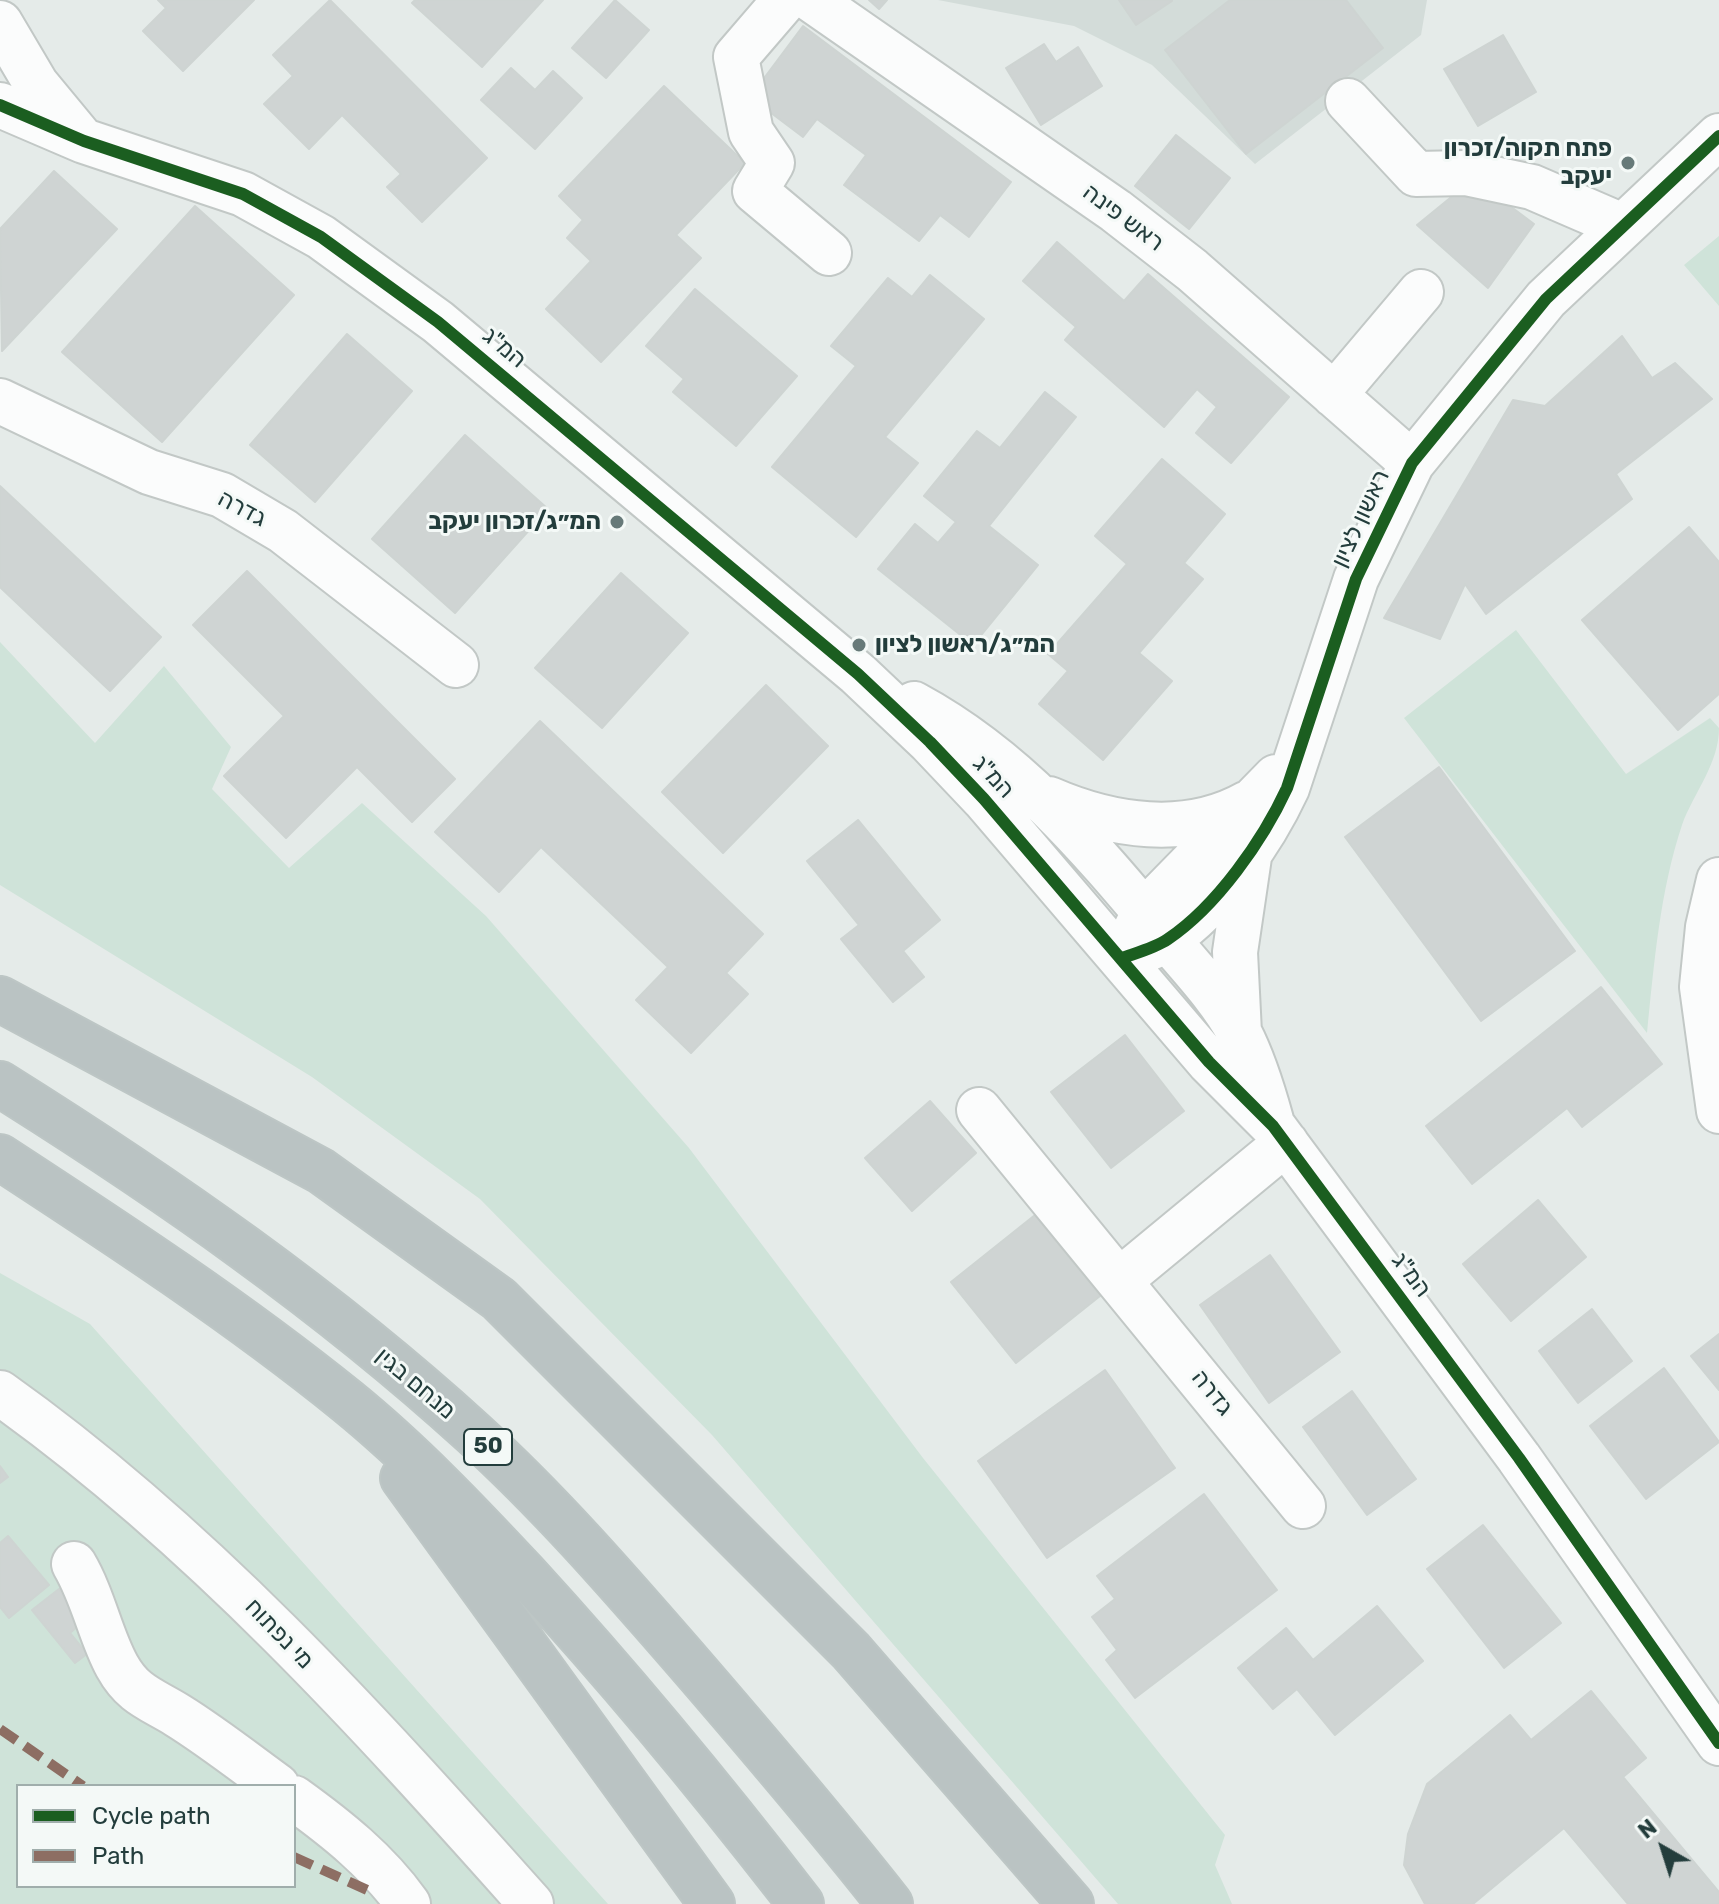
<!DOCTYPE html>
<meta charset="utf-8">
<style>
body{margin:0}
#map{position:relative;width:1719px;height:1904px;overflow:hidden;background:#e5ebe9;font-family:Rubik,sans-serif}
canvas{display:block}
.legend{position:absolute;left:16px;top:1784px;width:280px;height:104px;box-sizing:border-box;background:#f4f9f7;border:2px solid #a0aeac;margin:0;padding:10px 14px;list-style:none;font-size:24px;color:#233d3c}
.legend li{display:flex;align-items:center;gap:16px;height:40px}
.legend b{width:40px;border:2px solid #a0aeac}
.north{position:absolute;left:1623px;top:1808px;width:80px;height:80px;-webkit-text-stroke:6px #f4f9f7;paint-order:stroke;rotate:321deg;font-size:22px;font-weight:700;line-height:32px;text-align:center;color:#233d3c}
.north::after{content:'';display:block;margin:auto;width:28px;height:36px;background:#233d3c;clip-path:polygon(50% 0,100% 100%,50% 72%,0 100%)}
</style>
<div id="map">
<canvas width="1719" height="1904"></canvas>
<ul class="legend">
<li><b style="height:10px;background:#1b5e20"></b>Cycle path</li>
<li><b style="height:10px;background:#8d6e63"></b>Path</li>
</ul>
<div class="north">N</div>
</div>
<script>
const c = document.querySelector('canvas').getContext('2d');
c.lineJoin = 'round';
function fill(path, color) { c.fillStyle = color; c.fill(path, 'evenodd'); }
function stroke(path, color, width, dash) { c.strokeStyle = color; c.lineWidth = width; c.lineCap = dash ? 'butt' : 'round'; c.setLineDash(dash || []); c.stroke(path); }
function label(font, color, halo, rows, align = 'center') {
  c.font = font + ' Rubik,"Noto Sans Hebrew",sans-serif'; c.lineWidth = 6; c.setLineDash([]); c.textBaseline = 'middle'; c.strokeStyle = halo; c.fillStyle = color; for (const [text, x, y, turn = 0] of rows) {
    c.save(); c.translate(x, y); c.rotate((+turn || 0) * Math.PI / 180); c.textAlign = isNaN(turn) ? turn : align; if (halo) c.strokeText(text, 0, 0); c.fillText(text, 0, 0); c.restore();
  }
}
fill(new Path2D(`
 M938,0H1427L1421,35L1255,164L1152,65L1074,26Z`), '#d3dcd9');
fill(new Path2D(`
 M1719,236V306L1684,265Z
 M1516,630L1626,774L1710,718L1719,728C1719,764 1694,792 1682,825C1660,891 1654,964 1647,1033L1404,718Z
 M0,642L95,743L164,666L231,747L212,789L289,868L362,803L486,916L689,1148L923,1458L1225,1835L1215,1865L1232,1904H1118L712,1435L480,1199L312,1077L0,885Z
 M0,1273L90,1324L608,1904H0ZM18,1786H294V1886H18Z`), '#cfe3d9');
const building = new Path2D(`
 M158,0H254L183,71L143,31L166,8Z
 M330,0L487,158L422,222L387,187L401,174L342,115L309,149L264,104L293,76L273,55Z
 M415,0H543L482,67L412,3Z
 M615,0L649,30L606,78L572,48Z
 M869,0H887L879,9Z
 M1119,0H1172V1L1136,25Z
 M1230,0H1346L1383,48L1246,154L1165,50Z
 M803,26L1011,182L969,237L940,215L919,241L844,185L866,155L817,119L803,137L750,97Z
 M1503,35L1536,92L1478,126L1444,69Z
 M1044,44L1056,62L1078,47L1102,86L1041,125L1006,68Z
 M511,68L535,90L553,71L582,98L535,149L481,100Z
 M664,86L745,163L676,235L701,258L601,362L546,309L591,261L567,238L583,220L559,196Z
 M1176,135L1230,178L1189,229L1135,186Z
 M54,171L117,229L2,351L0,229Z
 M1455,194L1506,203L1534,224L1488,288L1417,225Z
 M195,206L294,295L162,442L62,352Z
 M1057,242L1124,301L1148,274L1289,397L1231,463L1196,433L1217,407L1197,389L1164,427L1065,340L1076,327L1023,281Z
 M930,275L984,319L885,437L918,463L856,537L772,467L856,366L831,346L888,278L912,297Z
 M695,289L797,376L736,446L673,392L684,379L646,346Z
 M347,334L412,391L315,502L250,445Z
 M1622,336L1652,378L1675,363L1712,399L1616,474L1632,499L1486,614L1465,584L1440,639L1384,618L1513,400L1545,406Z
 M1045,392L1076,417L989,526L1038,565L973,645L878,569L915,524L938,543L956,522L924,496L977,431L1000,448Z
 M465,435L548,509L455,613L372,539Z
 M1162,459L1225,514L1184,563L1203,579L1139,653L1172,681L1103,760L1039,704L1068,671L1048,654L1127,564L1095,536Z
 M0,486L161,637L110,691L0,587Z
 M1689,527L1719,562V694L1678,730L1582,620Z
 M247,571L455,779L412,822L357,767L286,838L224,776L284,716L193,625Z
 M621,573L688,633L602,728L535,668Z
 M766,685L828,746L723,853L662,792Z
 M540,721L763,934L726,973L748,994L691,1053L636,1000L668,967L541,847L499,892L435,832Z
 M1439,767L1575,951L1481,1021L1345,837Z
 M858,820L940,920L903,951L924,977L893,1002L841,939L859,925L807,861Z
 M1601,987L1662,1064L1582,1127L1567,1108L1472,1184L1426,1126Z
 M1125,1035L1184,1111L1111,1168L1051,1092Z
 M930,1101L976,1153L912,1211L865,1158Z
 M1538,1200L1586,1257L1511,1321L1463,1264Z
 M1035,1215L1100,1296L1016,1363L951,1282Z
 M1270,1255L1340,1352L1269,1403L1200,1305Z
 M1592,1309L1632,1361L1578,1403L1539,1351Z
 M1719,1334V1390L1691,1356Z
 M1664,1368L1719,1442L1646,1499L1590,1426Z
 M1105,1370L1175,1468L1047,1558L978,1461Z
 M1352,1391L1416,1479L1367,1515L1303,1427Z
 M0,1466L8,1477L0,1483Z
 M1204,1494L1277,1590L1135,1698L1106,1660L1117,1650L1092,1617L1115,1599L1097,1576Z
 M1483,1525L1561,1623L1504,1668L1427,1569Z
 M8,1536L49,1585L9,1618L0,1607V1543Z
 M59,1589L85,1620L70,1633L87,1654L75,1663L32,1610Z
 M1377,1606L1423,1661L1335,1735L1297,1689L1273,1709L1238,1668L1286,1628L1313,1660Z
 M1591,1691L1646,1758L1623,1777L1719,1892V1904H1628L1564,1828L1473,1904H1425L1404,1865L1408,1834L1427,1784L1510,1715L1531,1740Z`);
fill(building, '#cfd4d3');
stroke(building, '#ced4d2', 2);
const minor = new Path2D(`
 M785,0L736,57L751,132L772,163L755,191L829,253
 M812,0L1116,211L1192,270L1412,463
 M0,23L36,84L79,136
 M1348,101L1416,174L1466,173L1532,187L1620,225
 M0,105L84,141L243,194L321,237L438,322L858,674L930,742L984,799L1209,1062L1273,1126L1519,1458L1719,1743
 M1334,395L1421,292
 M0,401L149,472L222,495L283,531L456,665
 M914,704C1016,759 1088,845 1162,933C1189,965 1220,997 1240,1034C1254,1061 1263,1091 1271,1120
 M1049,799C1111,826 1186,838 1248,803
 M1719,880L1708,927L1702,987L1719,1111
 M1131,939L1144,912L1276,777
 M1122,958C1136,953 1155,948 1168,939C1217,906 1263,840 1287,788L1356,579L1412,463L1546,299L1719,136
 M1239,1033L1235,952L1249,857
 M979,1110L1303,1506
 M1120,1280L1286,1143
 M0,1393C200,1535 368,1721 531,1904
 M74,1564C94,1598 100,1635 117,1666C133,1695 151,1699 177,1715C211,1736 244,1762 277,1786
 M294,1798C337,1829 377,1861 408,1904`);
const highway = new Path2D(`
 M0,999L321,1171L499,1299L851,1651L1071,1904
 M0,1084C166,1188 327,1300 472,1432C548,1501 615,1578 682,1655C753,1737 823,1819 890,1904
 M0,1157C118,1234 237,1312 347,1401C411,1453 469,1514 525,1574C622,1680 713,1790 801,1904
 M403,1478L712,1904`);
stroke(minor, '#c2c8c6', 48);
stroke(highway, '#bdc6c5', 48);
stroke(minor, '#fbfcfc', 44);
stroke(highway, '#bac3c3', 44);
stroke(new Path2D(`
 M0,1729L83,1786
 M294,1857L374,1893`), '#8d6e63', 10, [20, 10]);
stroke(new Path2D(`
 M0,105L84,141L243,194L321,237L438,322L858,674L930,742L984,799L1209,1062L1273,1126L1519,1458L1719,1743
 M1122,958C1136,953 1155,948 1168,939C1217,906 1263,840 1287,788L1356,579L1412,463L1546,299L1719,136`), '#1b5e20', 12);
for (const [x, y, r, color] of [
 [1628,163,8,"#677a79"],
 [617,522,8,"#677a79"],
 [859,645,8,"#677a79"]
]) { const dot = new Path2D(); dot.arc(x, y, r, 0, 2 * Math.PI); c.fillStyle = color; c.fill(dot); stroke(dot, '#f4f9f7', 3); }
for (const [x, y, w] of [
 [488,1447,48]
]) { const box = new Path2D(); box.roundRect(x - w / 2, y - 18, w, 36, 6); c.fillStyle = '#f4f9f7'; c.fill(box); stroke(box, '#233d3c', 2); }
label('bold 22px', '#233d3c', null, [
 ["50",488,1447]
]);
label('bold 24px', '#233d3c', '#f4f9f7', [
 ["פתח תקוה/זכרון",1612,149],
 ["יעקב",1612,177],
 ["המ״ג/זכרון יעקב",601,522],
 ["המ״ג/ראשון לציון",875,645,"left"]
], 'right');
label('24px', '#233d3c', '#f4f9f7', [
 ["ראש פינה",1123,218,37],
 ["המ\"ג",504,348,40],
 ["גדרה",242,509,28],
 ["ראשון לציון",1361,519,-65],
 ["המ\"ג",993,777,47],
 ["המ\"ג",1411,1275,53],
 ["מנחם בגין",415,1384,40],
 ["גדרה",1212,1393,51],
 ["מי נפתוח",279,1634,46]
]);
</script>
